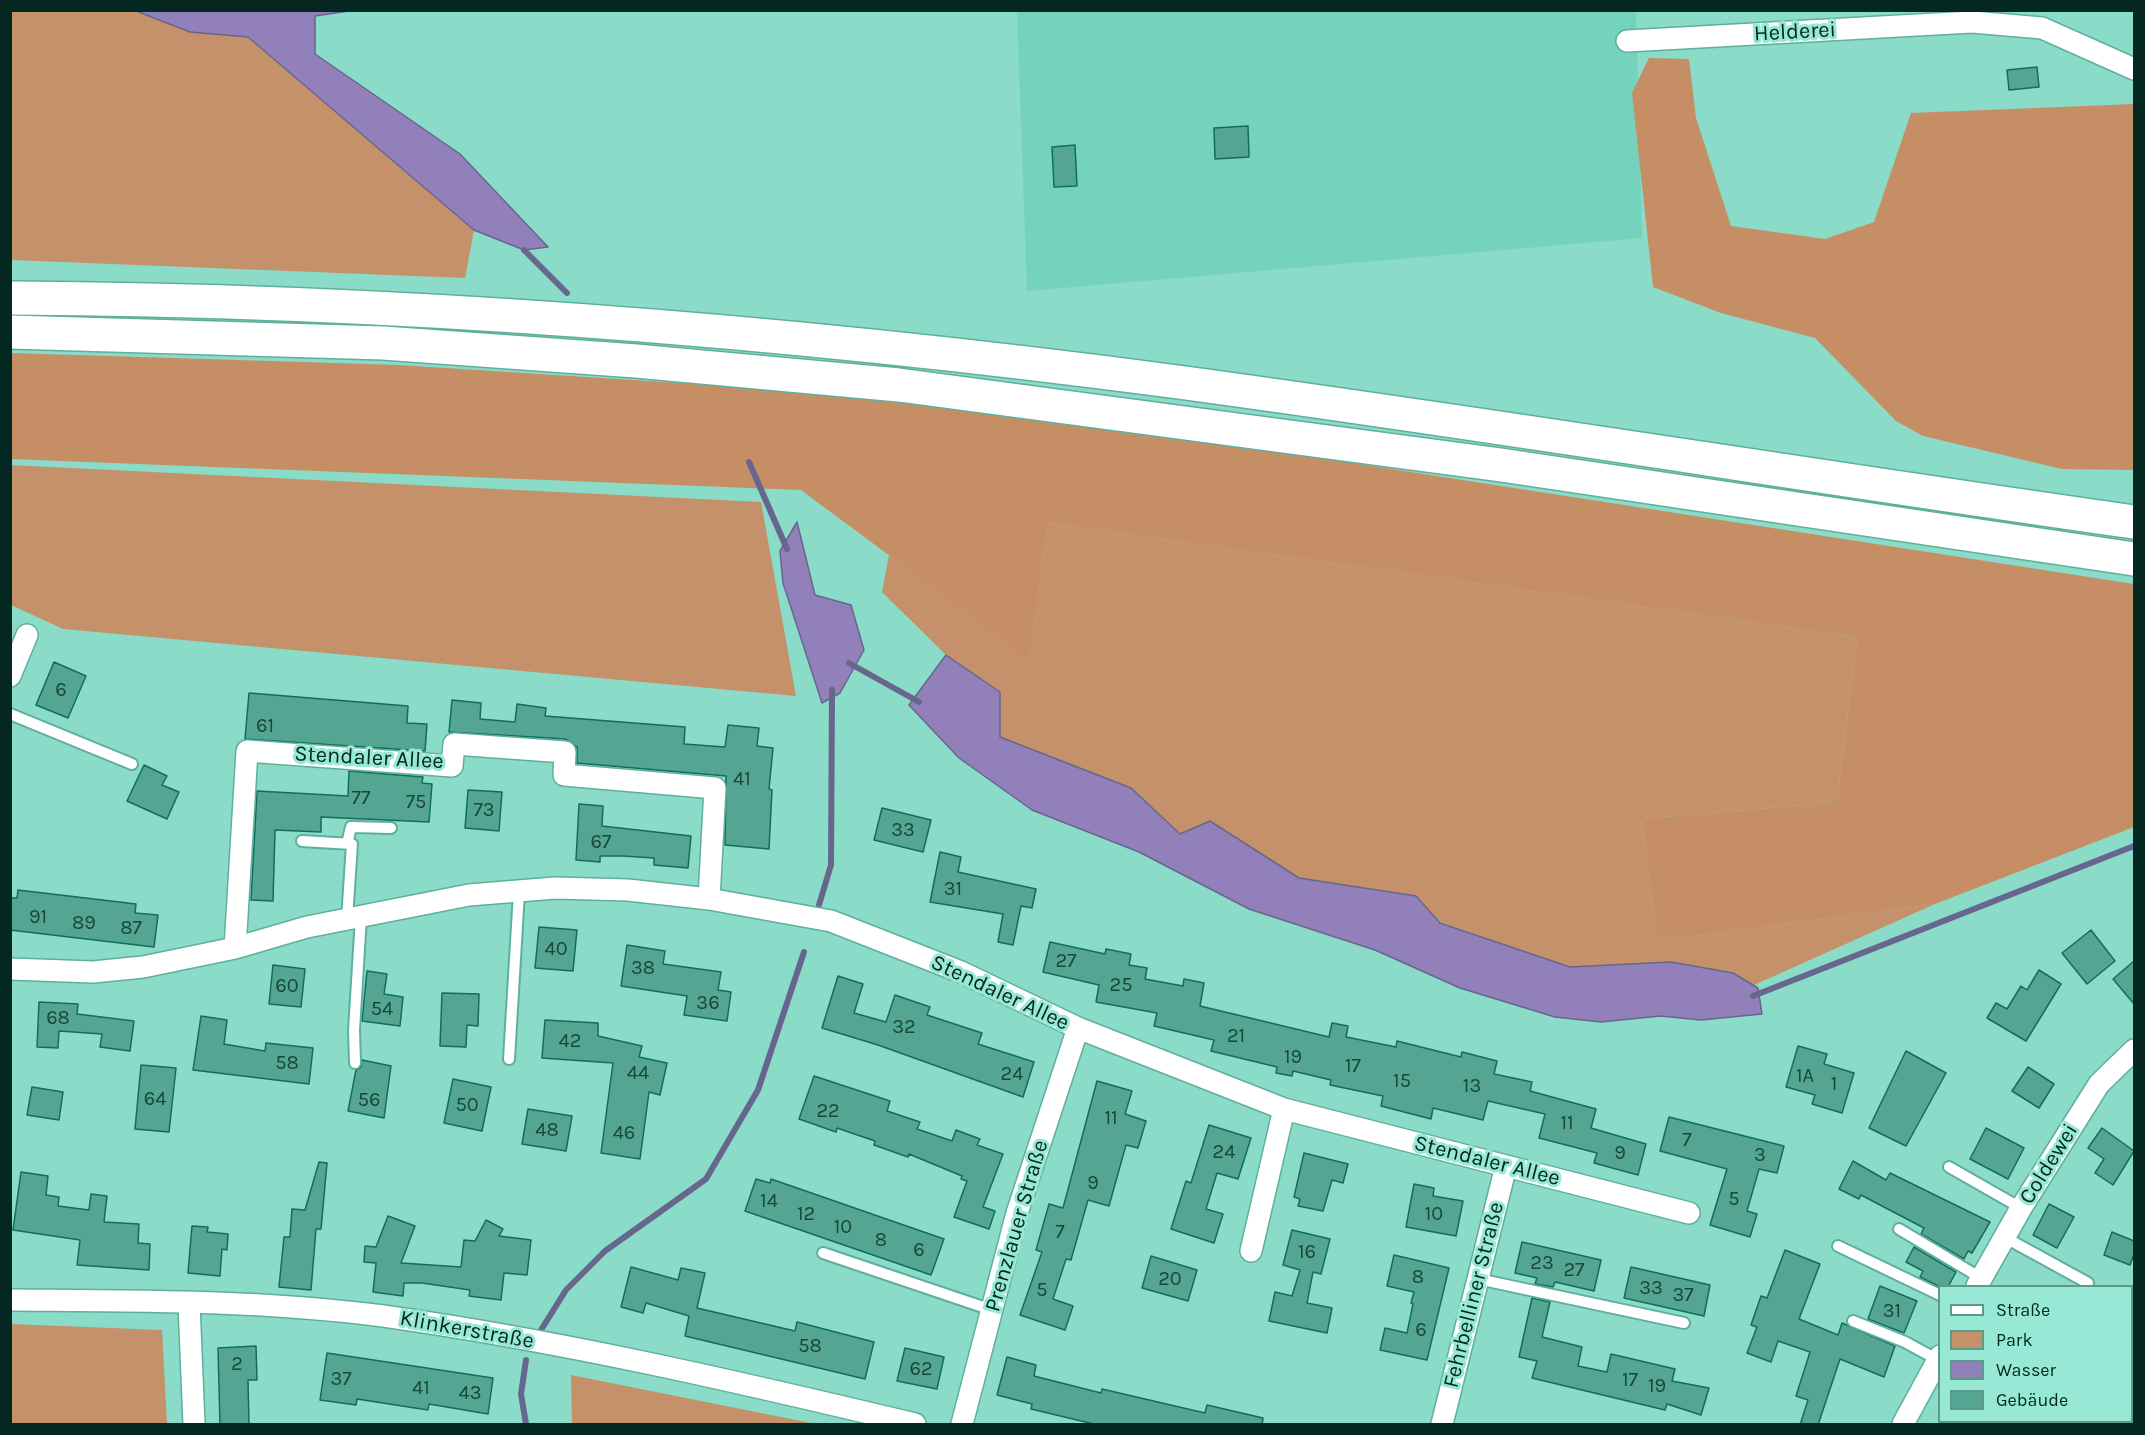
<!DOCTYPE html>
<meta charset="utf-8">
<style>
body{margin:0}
#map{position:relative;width:2145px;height:1435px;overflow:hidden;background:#8adbc7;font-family:Karla,sans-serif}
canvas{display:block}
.frame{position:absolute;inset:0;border:12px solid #042821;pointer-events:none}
.legend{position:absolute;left:1938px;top:1285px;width:195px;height:138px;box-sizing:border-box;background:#97e8d4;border:2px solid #5c9b8c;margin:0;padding:8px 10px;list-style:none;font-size:18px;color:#042821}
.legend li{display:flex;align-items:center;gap:12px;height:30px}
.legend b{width:30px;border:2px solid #5c9b8c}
</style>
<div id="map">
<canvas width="2145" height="1435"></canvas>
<div class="frame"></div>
<ul class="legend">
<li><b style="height:8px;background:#fff"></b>Straße</li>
<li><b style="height:16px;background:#c5916b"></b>Park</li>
<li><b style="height:16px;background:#9180ba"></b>Wasser</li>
<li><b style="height:16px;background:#54a592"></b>Gebäude</li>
</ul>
</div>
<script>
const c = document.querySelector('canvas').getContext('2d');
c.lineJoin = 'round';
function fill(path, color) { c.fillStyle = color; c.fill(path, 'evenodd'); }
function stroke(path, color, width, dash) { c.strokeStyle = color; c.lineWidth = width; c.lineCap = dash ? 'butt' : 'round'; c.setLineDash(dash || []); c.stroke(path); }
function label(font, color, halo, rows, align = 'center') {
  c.font = font + ' Karla,sans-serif'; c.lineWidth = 6; c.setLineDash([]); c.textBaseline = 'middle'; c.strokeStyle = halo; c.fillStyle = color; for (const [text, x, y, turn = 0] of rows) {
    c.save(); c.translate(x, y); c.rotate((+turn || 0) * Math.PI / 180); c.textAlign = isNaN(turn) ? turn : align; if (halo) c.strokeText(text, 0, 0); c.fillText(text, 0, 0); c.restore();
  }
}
fill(new Path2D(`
 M1017,11H1636L1642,238L1027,291Z`), '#75d2bc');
fill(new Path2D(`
 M11,11H136L190,32L248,37L474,230L465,278L11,260Z
 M10,465L761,502L796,696L63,629L11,605Z
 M1048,523L1857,637L1837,802L1642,819L1657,941L1935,904L1754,985L1733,973L1671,962L1570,967L1440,922L1416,896L1299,878L1210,821L1180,834L1131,788L1000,737V692L946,655L882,592L889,555L1030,659Z
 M11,1324L162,1330L167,1424H11Z
 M571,1375L816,1424H572Z`), '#c5916b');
fill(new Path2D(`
 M1649,58L1689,59L1696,118L1731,226L1825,239L1874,222L1911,113L2134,104V470L2062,469L1923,436L1896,421L1815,338L1721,313L1653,287L1632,93Z
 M11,353L399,365L946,400L2134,584V827L1935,904L1657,941L1642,819L1837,802L1857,637L1048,523L1030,660L801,490L11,459Z`), '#c68e65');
const water = new Path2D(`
 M136,11H349L315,16V54L460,154L548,247L524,250L474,230L248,37L190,32Z
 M797,522L815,595L851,605L864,650L840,693L822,703L783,583L780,551Z
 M946,655L1000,692V737L1131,788L1180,834L1210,821L1299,878L1416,896L1440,923L1570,967L1671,962L1733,973L1758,988L1762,1014L1701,1020L1660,1016L1601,1022L1555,1017L1460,988L1375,950L1249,909L1139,852L1032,810L959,758L909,705Z`);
fill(water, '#9180ba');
stroke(water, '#67668c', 1.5);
stroke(new Path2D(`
 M524,250L567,293
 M749,462L787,549
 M849,663L919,702
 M819,905L831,865L832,690
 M1753,996L2134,846
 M541,1330L566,1290L605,1251L706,1179L758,1090L804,952
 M526,1424L521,1394L526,1360`), '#67668c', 6);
const building = new Path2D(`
 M2037,67L2039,87L2009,90L2007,70Z
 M1248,126L1249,157L1215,159L1214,128Z
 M1075,145L1077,186L1054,187L1052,147Z
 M54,662L86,676L68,718L36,705Z
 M249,693L408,706L407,723L427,724L425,751L245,739Z
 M452,700L481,703L480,719L515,722L517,704L546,708L545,716L685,727L684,744L725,747L728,725L759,728L757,746L773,748L769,789L772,790L769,849L725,845L726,776L577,763V747L566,739L449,732Z
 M144,765L167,776L162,785L179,792L167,819L127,801Z
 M349,771L423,777L422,783L432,784L429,822L321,817V832L275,830L273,901L251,900L257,791L348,796Z
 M468,790L502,792L499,831L465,828Z
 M579,804L603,806L602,826L691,836L688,868L654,865V858L623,856H600V862L576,860Z
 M882,808L931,820L923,852L874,840Z
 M940,852L961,857L958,872L1036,889L1032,908L1021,906L1013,945L998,942L1003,914L930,902Z
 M18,890L136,904L135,913L158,915L154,947L10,930V898H17Z
 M539,927L577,930L573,971L535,968Z
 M2091,930L2115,961L2087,984L2062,953Z
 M1050,942L1105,954L1106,949L1131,954L1129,965L1147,968L1145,979L1183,986L1184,979L1204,983L1200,1006L1329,1037L1332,1023L1348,1026L1346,1037L1396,1047L1397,1041L1461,1057L1462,1052L1497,1061L1494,1074L1532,1082L1530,1091L1596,1109L1591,1128L1646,1144L1638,1175L1594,1163L1597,1153L1539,1138L1545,1114L1488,1101L1483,1120L1433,1108L1431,1119L1381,1106L1383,1096L1330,1085L1331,1080L1293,1071L1292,1076L1276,1073L1277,1067L1211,1051L1214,1040L1154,1026L1157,1013L1096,1002L1099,985L1043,972Z
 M627,945L665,951L663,964L721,972L718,990L731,992L727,1021L684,1015L687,996L621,986Z
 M2134,961V1004L2113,979Z
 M273,965L305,969L301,1007L269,1004Z
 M2039,970L2061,984L2026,1041L1987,1018L1996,1003L2007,1009L2021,986L2027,990Z
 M367,971L387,974L384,994L403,997L400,1026L362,1021Z
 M838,976L863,984L854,1013L886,1022L895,995L930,1007L927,1015L982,1033L978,1044L1034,1062L1023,1097L878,1045L822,1028Z
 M442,993L479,994L478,1026L467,1025L466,1047L440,1046Z
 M39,1002L78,1004L77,1014L134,1021L130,1051L100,1047L102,1034L59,1031L58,1048L37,1047Z
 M201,1016L227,1020L224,1044L265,1051L266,1043L313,1048L309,1084L193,1070Z
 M545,1020L598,1023V1036L642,1046L639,1057L667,1063L660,1095L649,1092L640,1159L601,1153L613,1063L542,1058Z
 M1798,1046L1827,1054L1824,1064L1854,1073L1842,1113L1812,1104L1815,1095L1786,1087Z
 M1906,1051L1946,1073L1906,1146L1869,1128Z
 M362,1060L391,1066L384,1118L348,1111L356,1070L361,1067Z
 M141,1065L176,1068L169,1132L135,1129Z
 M2028,1067L2054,1084L2039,1108L2012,1091Z
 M814,1076L890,1101L887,1111L920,1122L917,1129L952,1141L956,1130L980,1139L977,1145L1003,1154L983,1207L995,1211L989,1229L954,1217L967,1181L961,1179L962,1176L909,1154L908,1157L874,1145L875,1141L837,1128L836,1132L799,1119Z
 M453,1079L491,1087L482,1131L444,1123Z
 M1097,1081L1132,1091L1125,1114L1146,1121L1138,1148L1126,1145L1109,1206L1088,1200L1071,1260L1066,1259L1053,1299L1073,1306L1065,1330L1020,1315L1042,1252L1036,1250L1049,1204L1063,1208Z
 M32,1087L63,1092L59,1120L27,1115Z
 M528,1109L572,1116L566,1151L522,1144Z
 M1669,1117L1784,1146L1777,1173L1759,1169L1747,1211L1757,1214L1750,1237L1710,1225L1727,1169L1660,1151Z
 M1209,1125L1251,1138L1238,1179L1217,1173L1206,1209L1223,1214L1214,1243L1171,1229L1186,1181L1191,1183Z
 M1986,1128L2024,1148L2008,1179L1970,1159Z
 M2102,1128L2134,1151L2113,1185L2095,1173L2104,1159L2088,1148Z
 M1304,1153L1348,1164L1343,1183L1332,1180L1323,1211L1298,1206L1300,1199L1294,1197Z
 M1853,1161L1886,1180L1890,1173L1990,1222L1972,1253L1968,1251L1964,1259L1921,1234L1924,1228L1861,1195L1859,1199L1839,1189Z
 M319,1162L327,1163L321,1229H316L311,1290L279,1287L284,1237H290L292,1209L305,1210Z
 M21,1172L48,1176L46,1195L59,1197L58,1206L89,1210L91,1194L107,1196L104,1222L139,1224L138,1243L150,1244L149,1270L77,1265L80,1240L13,1230Z
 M756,1179L770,1183L771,1179L944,1239L931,1275L745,1211Z
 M1414,1184L1434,1188L1433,1196L1463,1201L1456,1236L1406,1227Z
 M2049,1204L2074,1217L2057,1248L2033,1235Z
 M388,1216L415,1226L401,1263L461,1267L464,1240L475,1241L486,1220L503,1229L499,1236L531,1240L527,1275L504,1273L501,1300L469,1296L470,1290L422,1283H404L403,1296L373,1292L376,1263L364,1262L365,1246L376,1247Z
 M192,1226L208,1227L207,1232L228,1234L227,1250L222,1249L220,1276L188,1273Z
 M1292,1230L1330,1239L1321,1274L1313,1272L1307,1303L1332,1308L1327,1333L1269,1321L1275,1292L1292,1296L1300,1270L1283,1265Z
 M2112,1232L2134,1241V1254L2130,1265L2104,1255Z
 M1522,1242L1601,1260L1594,1291L1555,1282L1553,1287L1535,1284L1537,1278L1515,1273Z
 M1914,1247L1956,1272L1948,1287H1940L1920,1277L1923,1271L1906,1262Z
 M1785,1250L1820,1264L1799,1319L1838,1335L1842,1323L1895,1346L1884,1377L1840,1359L1818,1425H1800L1808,1400L1796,1396L1810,1352L1778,1341L1771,1362L1747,1353L1757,1327L1751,1325L1761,1296L1767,1298Z
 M1394,1255L1449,1268L1427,1360L1380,1350L1385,1328L1407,1333L1413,1304L1411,1303L1414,1292L1387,1286Z
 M1151,1256L1197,1270L1188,1301L1142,1288Z
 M631,1267L678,1280L681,1268L705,1273L697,1308L795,1331L797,1322L874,1342L865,1379L685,1336L689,1316L646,1303L643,1313L621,1307Z
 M1631,1267L1710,1285L1704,1316L1624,1298Z
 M1880,1286L1917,1301L1904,1333L1868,1319Z
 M1532,1298L1550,1302L1542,1337L1582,1347L1578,1366L1607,1372L1611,1354L1675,1369L1672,1381L1709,1388L1701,1415L1667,1404L1665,1410L1532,1378L1537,1361L1519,1357Z
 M256,1346L257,1380H248L249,1425H220L218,1348Z
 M905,1348L944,1357L937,1389L897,1381Z
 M327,1353L493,1378L488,1414L429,1404L428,1410L357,1399L356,1405L320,1400Z
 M1007,1357L1036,1365L1034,1376L1101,1393L1102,1389L1205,1413L1207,1405L1263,1418L1262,1425H1098L1031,1409L1032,1404L997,1395Z`);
fill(building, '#54a592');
stroke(building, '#116e5d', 1.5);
const service = new Path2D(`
 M10,714L132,764
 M302,841L352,844L347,919
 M347,844L351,827L391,828
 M509,1059L519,892
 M355,1063L354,1030L361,917
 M1949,1167L2021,1208
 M1899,1229L1981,1278
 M2004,1237L2088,1283
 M1838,1246L1940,1295
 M823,1253L992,1310
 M1478,1279L1684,1323
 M1853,1321L1905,1342L1938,1360`);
const minor = new Path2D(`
 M1627,41L1972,22L2042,28L2134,69
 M10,676L27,635
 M235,948L247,751L452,766L454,744L565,752L564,775L715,788L709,899
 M10,969L93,972L143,967L235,948L307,927L469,895L555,888L628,890L709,899L831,921L961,972L1078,1028L1284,1109L1689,1213
 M1251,1251L1284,1109
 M1977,1286L2021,1208L2099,1084L2134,1050
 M10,1300C134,1301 260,1300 383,1316C562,1341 739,1382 915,1424
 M189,1304L194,1424
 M962,1424L1017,1213L1078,1028
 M1442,1424L1506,1166
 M1903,1424L1940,1356`);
const motorway = new Path2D(`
 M10,298C399,300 793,331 1178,382C1497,425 1815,477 2134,522
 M10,332L383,343L636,361L899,385L1501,465L2134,559`);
stroke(service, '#5eaf9d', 14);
stroke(minor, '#5eaf9d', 24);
stroke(motorway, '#5eaf9d', 36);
stroke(service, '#fff', 10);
stroke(minor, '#fff', 21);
stroke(motorway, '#fff', 33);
label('20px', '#18473d', null, [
 ["6",61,690],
 ["61",265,726],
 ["41",742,779],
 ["77",361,798],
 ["75",416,802],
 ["73",484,810],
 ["33",903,830],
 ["67",601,842],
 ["31",953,889],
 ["91",38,917],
 ["89",84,923],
 ["87",131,928],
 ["40",556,949],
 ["27",1066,961],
 ["38",643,968],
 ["25",1121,985],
 ["60",287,986],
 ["36",708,1003],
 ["54",382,1009],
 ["68",58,1018],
 ["32",904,1027],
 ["21",1236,1036],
 ["42",570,1041],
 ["19",1293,1057],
 ["58",287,1063],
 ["17",1353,1066],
 ["44",638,1073],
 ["24",1012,1074],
 ["1A",1805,1076],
 ["15",1402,1081],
 ["1",1834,1084],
 ["13",1472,1086],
 ["64",155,1099],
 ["56",369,1100],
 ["50",467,1105],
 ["22",828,1111],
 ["11",1111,1118],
 ["11",1567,1123],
 ["48",547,1130],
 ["46",624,1133],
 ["7",1687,1140],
 ["24",1224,1152],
 ["9",1620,1153],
 ["3",1760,1155],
 ["9",1093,1183],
 ["5",1734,1199],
 ["14",769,1201],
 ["12",806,1214],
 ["10",1434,1214],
 ["10",843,1227],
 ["7",1060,1232],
 ["8",881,1240],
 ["6",919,1250],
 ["16",1307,1252],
 ["23",1542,1263],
 ["27",1574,1270],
 ["8",1418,1277],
 ["20",1170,1279],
 ["33",1651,1288],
 ["5",1042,1290],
 ["37",1683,1295],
 ["31",1892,1311],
 ["6",1421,1330],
 ["58",810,1346],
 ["2",237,1364],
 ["62",921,1369],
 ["37",341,1379],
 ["17",1630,1380],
 ["19",1657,1386],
 ["41",421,1388],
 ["43",470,1393]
]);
label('22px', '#042821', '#97e8d4', [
 ["Helderei",1795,32,-3],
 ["Stendaler Allee",369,758,3],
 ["Stendaler Allee",1000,993,25],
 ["Stendaler Allee",1487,1161,14],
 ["Coldewei",2049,1164,-58],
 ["Prenzlauer Straße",1017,1226,-74],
 ["Fehrbelliner Straße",1474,1295,-76],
 ["Klinkerstraße",467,1330,10]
]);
</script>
